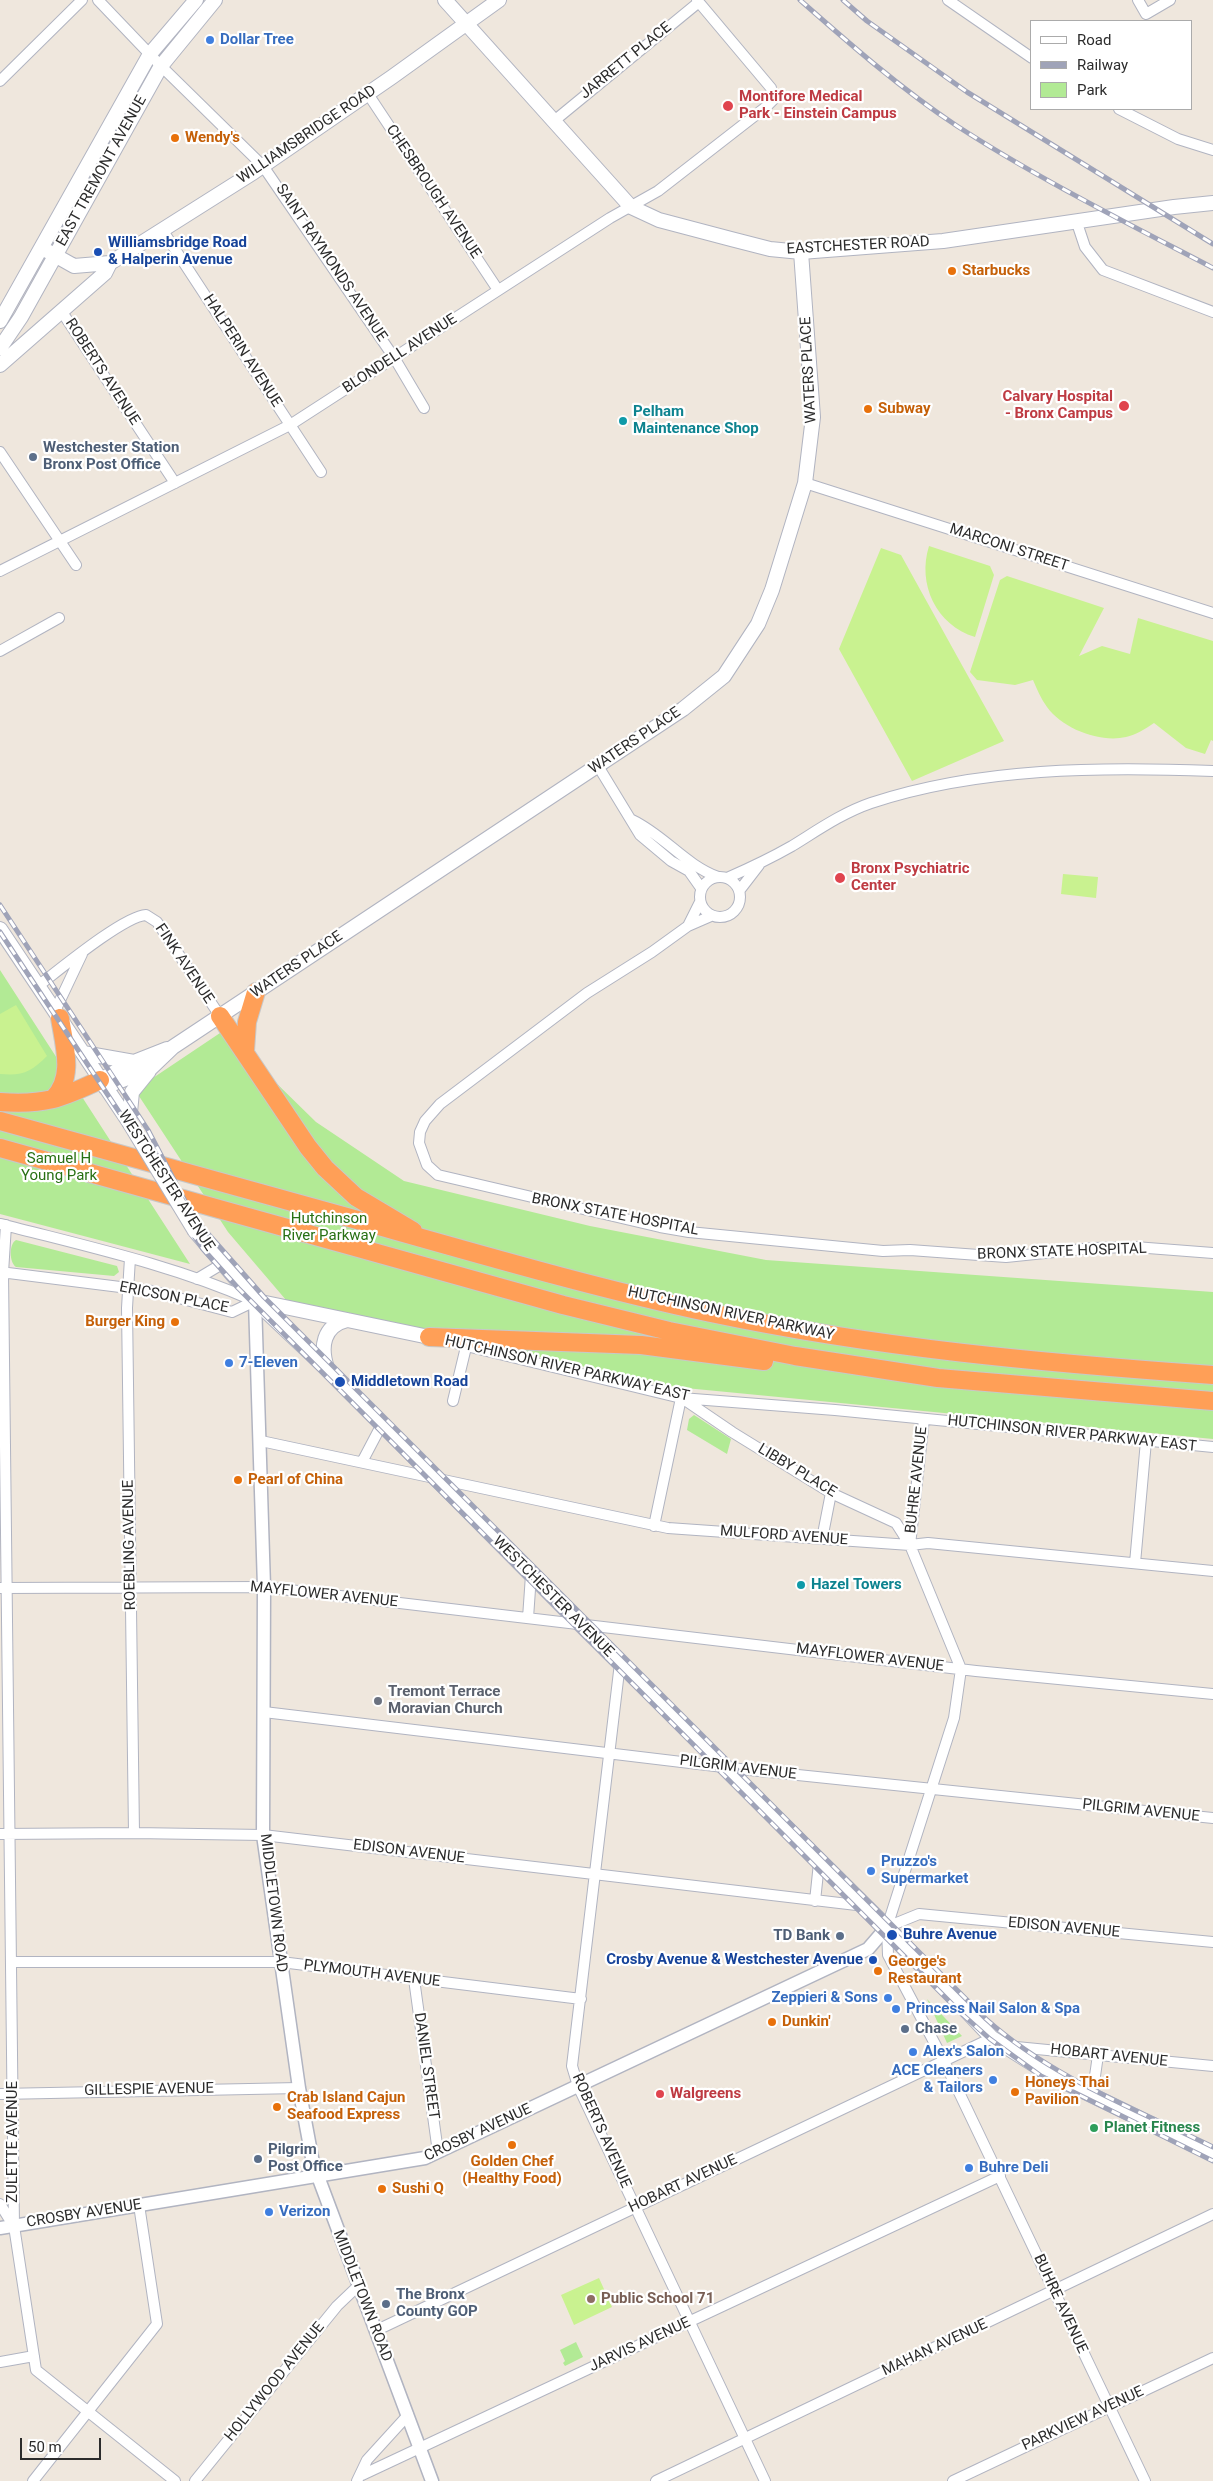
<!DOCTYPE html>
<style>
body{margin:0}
#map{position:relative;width:1213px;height:2481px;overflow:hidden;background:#efe7dd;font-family:Roboto,sans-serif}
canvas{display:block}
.legend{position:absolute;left:1030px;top:20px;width:162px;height:90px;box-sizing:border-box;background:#fff;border:1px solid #ababab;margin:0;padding:6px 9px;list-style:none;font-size:15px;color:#2c2c2c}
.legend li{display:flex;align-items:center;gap:10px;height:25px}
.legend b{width:25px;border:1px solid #ababab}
.scale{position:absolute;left:20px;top:2438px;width:81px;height:22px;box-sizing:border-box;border:2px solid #2c2c2c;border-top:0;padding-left:6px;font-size:15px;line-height:18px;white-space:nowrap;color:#2c2c2c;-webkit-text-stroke:4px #fff;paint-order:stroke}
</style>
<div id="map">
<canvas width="1213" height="2481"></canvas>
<ul class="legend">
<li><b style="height:6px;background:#fff"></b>Road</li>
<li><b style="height:6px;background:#9fa3b8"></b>Railway</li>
<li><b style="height:14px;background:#b2ea95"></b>Park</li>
</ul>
<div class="scale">50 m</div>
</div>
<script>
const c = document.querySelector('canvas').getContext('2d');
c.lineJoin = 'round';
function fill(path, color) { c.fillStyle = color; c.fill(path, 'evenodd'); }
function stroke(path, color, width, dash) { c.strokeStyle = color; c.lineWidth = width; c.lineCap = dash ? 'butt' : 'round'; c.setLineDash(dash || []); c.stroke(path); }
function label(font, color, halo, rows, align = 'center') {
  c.font = font + ' Roboto,sans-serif'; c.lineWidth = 4.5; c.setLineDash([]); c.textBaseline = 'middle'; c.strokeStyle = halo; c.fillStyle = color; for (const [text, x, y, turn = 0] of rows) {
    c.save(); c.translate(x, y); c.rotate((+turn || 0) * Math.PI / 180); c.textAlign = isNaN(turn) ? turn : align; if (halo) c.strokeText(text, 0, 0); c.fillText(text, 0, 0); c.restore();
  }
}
fill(new Path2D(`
 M0,970L190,1264L0,1214Z
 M223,1031L316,1122L404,1181L590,1226L766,1260L1213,1292V1439L675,1387L286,1300L228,1232L135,1090Z
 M16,1240L117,1266L119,1272L114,1276L16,1267C9,1262 9,1244 16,1240Z
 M694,1415L731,1439L727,1454L687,1430L689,1419Z
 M927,1999L962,2036L947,2043Z
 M576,2342L583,2357L565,2366L563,2363L565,2361L560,2350Z`), '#b2ea95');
fill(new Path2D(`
 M929,546L990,566L994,575L975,637C936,625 917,584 929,546Z
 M881,548L901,555L1004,741L912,781L839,649Z
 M1007,576L1104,608L1079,656L1102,646L1130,654L1138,618L1213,641V741L1211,740L1205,754L1186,748L1154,723C1145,729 1136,735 1126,737C1100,743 1063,729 1047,707C1041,699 1037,689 1033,680L1015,685L977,680L970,672L1000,580Z
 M1063,874L1098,877L1096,898L1061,894Z
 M16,1005L47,1056C31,1072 23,1076 0,1074V1014Z
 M599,2278L612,2307L574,2325L561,2295Z`), '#c9f290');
const minor = new Path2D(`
 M98,0L161,66L263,166L395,359L424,408
 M948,0L1032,58
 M1138,0L1146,14L1170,0
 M0,81L82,0
 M368,94L498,290
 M1119,109L1178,139L1213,150
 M554,121L699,2
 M1077,223L1085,247L1103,270L1213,312
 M163,231L321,472
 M62,312L175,483
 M0,452L76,565
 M805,483L1213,613
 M0,571L290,425L610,218L658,191L766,107L773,100L771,88L697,0
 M0,651L59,618
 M598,766L640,835L671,861L689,871L701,888
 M632,820C664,835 685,865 718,877
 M700 897a20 20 0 1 1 40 0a20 20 0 1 1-40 0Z
 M727,878C750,868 771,858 792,846C818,830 842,813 871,803C980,767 1100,767 1213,771
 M739,891L759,865
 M711,916L688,926L652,952L587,993L440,1104L425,1121L420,1132L419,1143L427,1165L438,1175L660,1227L689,1232L883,1251L910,1250L1006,1257L1093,1248L1135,1247L1213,1253
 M688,926L700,902
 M38,986C59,970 124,916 146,915L157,922L220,1016
 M55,1011L82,954
 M1,1224C85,1246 173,1265 252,1300
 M6,1225L3,1273L14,2226L36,2370L175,2481
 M130,1258L127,1308L134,1833
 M0,1272L152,1291L232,1312L255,1301
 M197,1279L222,1264
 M458,1344L681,1398L835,1410L1213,1447
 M682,1398L732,1432L831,1493L896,1523L910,1545
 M453,1401L466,1347
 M924,1419L910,1545L961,1669L954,1718L887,1927L888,1955L944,2061L1145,2481
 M261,1441L668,1528L910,1545L928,1543L1213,1571
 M362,1462L382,1424
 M654,1526L681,1398
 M822,1539L831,1493
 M1135,1563L1146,1441
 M1,1588L264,1587L976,1671L1213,1694
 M528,1618L531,1575
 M620,1663L572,2066L578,2086L765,2481
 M264,1712L740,1769L1213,1818
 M0,1834L134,1833L263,1835L865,1906
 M815,1901L819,1863
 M887,1927L919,1914L1213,1942
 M12,1962H281L581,1999
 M414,1979L438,2152
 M1006,2046L1213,2066
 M0,2094L299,2088
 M1092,2097L1098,2055
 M0,2204L13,2225
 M375,2331L992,2038
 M0,2362L34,2356
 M362,2475L1000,2176
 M33,2481L157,2324L139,2205
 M195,2481L337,2306L358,2286
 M357,2481L367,2460L408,2415
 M656,2481L1213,2214
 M953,2481L1213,2358`);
const tertiary = new Path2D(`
 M255,1301L264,1587L263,1835L299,2088L313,2163L432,2481
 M0,2228L425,2158L868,1949L887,1927`);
const secondary = new Path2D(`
 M445,0L631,207L659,220L731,239L770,249L801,252L943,241L1174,207L1213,203
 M42,248L74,266L110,263L254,172L392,77L499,0
 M0,321L150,54L196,0
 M0,348L21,317L161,66L215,0
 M0,365L105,273L110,263
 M0,929L129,1122
 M83,1053L134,1062
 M100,1080L134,1062L167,1049
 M105,1087L150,1069L173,1047L683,709L724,676L758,624L772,590L805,483L813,417L801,252
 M129,1122L132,1092L149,1071
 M195,1231L255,1301L327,1369L579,1623L887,1927L992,2038L1052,2076L1213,2154
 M256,1301L429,1337
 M327,1368C320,1347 323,1326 347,1320`);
const motorway = new Path2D(`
 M220,1016L308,1147L325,1168L356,1197L413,1231
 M245,1051L247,1022L256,992
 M53,1099C75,1078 64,1044 60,1018
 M0,1102C45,1105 60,1099 100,1080
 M0,1121C127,1155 253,1191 379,1226C489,1257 599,1289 711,1313C877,1348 1044,1363 1213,1375
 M0,1148L563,1305L669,1331L795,1356L938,1378L1213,1401
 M429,1337L641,1345L764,1361`);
stroke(minor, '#b1b4c1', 12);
stroke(tertiary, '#b1b4c1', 15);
stroke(secondary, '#b1b4c1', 16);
stroke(motorway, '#c8c8c8', 20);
stroke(minor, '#fff', 10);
stroke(tertiary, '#fff', 12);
stroke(secondary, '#fff', 14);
stroke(motorway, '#ff9f57', 18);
const rail = new Path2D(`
 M800,0C850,44 901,89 957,126C1039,179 1127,223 1213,268
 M843,0L867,21L967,92L1213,244
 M0,905L148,1130L187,1205L202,1227L264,1297L986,2019C1051,2077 1135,2109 1213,2147
 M0,932L182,1207
 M171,1202L203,1249L238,1288L962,2014L990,2039L1041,2076L1213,2161`);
stroke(rail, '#9fa3b8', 5);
stroke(rail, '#fff', 3, [9]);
const secondaryBridge = new Path2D(`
 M129,1122L195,1231`);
stroke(secondaryBridge, '#b1b4c1', 16, []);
stroke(secondaryBridge, '#fff', 14);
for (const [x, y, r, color] of [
 [210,40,5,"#3f7fe0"],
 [728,106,6,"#e0444e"],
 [175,138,5,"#e8710a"],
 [98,252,5,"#1a4fb4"],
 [952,271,5,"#e8710a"],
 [1124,406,6,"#e0444e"],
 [868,409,5,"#e8710a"],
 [623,421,5,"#0f9aa8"],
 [33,457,5,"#5c6f8a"],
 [840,878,6,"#e0444e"],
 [175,1322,5,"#e8710a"],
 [229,1363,5,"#3f7fe0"],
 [340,1382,6,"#1a4fb4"],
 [238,1480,5,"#e8710a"],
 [801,1585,5,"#0f9aa8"],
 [378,1701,5,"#6b7280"],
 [871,1871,5,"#3f7fe0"],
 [892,1935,6,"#1a4fb4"],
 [840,1936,5,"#5c6f8a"],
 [873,1960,5,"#1a4fb4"],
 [878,1971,5,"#e8710a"],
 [888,1998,5,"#3f7fe0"],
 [896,2009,5,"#3f7fe0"],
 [772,2022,5,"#e8710a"],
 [905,2029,5,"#5c6f8a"],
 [913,2052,5,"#3f7fe0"],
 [993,2080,5,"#3f7fe0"],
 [1015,2092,5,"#e8710a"],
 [660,2094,5,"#e0444e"],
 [277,2107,5,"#e8710a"],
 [1094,2128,5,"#2e9e5b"],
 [512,2145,5,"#e8710a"],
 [258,2159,5,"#5c6f8a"],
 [969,2168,5,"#3f7fe0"],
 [382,2189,5,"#e8710a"],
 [269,2212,5,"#3f7fe0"],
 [591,2299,5,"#8d6e63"],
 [386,2304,5,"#5c6f8a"]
]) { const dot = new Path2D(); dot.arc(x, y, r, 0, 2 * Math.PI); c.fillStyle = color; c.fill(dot); stroke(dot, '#fff', 2); }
label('bold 15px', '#366cbe', '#fff', [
 ["Dollar Tree",220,40],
 ["7-Eleven",239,1363],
 ["Pruzzo's",881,1862],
 ["Supermarket",881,1879],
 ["Zeppieri & Sons",878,1998,"right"],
 ["Princess Nail Salon & Spa",906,2009],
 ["Alex's Salon",923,2052],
 ["ACE Cleaners",983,2071,"right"],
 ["& Tailors",983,2088,"right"],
 ["Buhre Deli",979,2168],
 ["Verizon",279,2212]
], 'left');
label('15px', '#2c2c2c', '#fff', [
 ["JARRETT PLACE",626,61,-39],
 ["WILLIAMSBRIDGE ROAD",307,135,-34],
 ["EAST TREMONT AVENUE",102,171,-61],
 ["CHESBROUGH AVENUE",433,192,56],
 ["EASTCHESTER ROAD",858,246,-3],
 ["SAINT RAYMONDS AVENUE",331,263,56],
 ["HALPERIN AVENUE",242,351,57],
 ["BLONDELL AVENUE",400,354,-33],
 ["WATERS PLACE",809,370,-93],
 ["ROBERTS AVENUE",102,372,57],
 ["MARCONI STREET",1009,548,18],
 ["WATERS PLACE",635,741,-34],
 ["FINK AVENUE",184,964,56],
 ["WATERS PLACE",297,965,-34],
 ["WESTCHESTER AVENUE",166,1181,57],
 ["BRONX STATE HOSPITAL",615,1215,11],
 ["BRONX STATE HOSPITAL",1062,1252,-2],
 ["ERICSON PLACE",174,1298,11],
 ["HUTCHINSON RIVER PARKWAY",731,1314,12],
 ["HUTCHINSON RIVER PARKWAY EAST",567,1369,13],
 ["HUTCHINSON RIVER PARKWAY EAST",1072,1434,6],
 ["LIBBY PLACE",797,1471,31],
 ["BUHRE AVENUE",917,1480,-84],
 ["MULFORD AVENUE",784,1536,4],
 ["ROEBLING AVENUE",130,1545,-91],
 ["MAYFLOWER AVENUE",324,1595,6],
 ["WESTCHESTER AVENUE",553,1597,45],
 ["MAYFLOWER AVENUE",870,1658,7],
 ["PILGRIM AVENUE",738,1768,7],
 ["PILGRIM AVENUE",1141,1811,6],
 ["EDISON AVENUE",409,1852,7],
 ["MIDDLETOWN ROAD",273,1903,83],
 ["EDISON AVENUE",1064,1928,5],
 ["PLYMOUTH AVENUE",372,1974,7],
 ["HOBART AVENUE",1109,2056,6],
 ["DANIEL STREET",426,2066,82],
 ["GILLESPIE AVENUE",149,2090,-1],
 ["ROBERTS AVENUE",601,2131,66],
 ["CROSBY AVENUE",478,2133,-25],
 ["ZULETTE AVENUE",13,2142,-90],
 ["HOBART AVENUE",683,2184,-25],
 ["CROSBY AVENUE",84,2214,-9],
 ["MIDDLETOWN ROAD",362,2296,69],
 ["BUHRE AVENUE",1060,2304,65],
 ["JARVIS AVENUE",640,2345,-25],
 ["MAHAN AVENUE",935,2348,-25],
 ["HOLLYWOOD AVENUE",275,2382,-51],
 ["PARKVIEW AVENUE",1083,2419,-25]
]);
label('bold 15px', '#be3a42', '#fff', [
 ["Montifore Medical",739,97],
 ["Park - Einstein Campus",739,114],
 ["Calvary Hospital",1113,397,"right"],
 ["- Bronx Campus",1113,414,"right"],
 ["Bronx Psychiatric",851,869],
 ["Center",851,886],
 ["Walgreens",670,2094]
], 'left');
label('bold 15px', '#c56008', '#fff', [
 ["Wendy's",185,138],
 ["Starbucks",962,271],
 ["Subway",878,409],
 ["Burger King",165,1322,"right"],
 ["Pearl of China",248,1480],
 ["George's",888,1962],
 ["Restaurant",888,1979],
 ["Dunkin'",782,2022],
 ["Honeys Thai",1025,2083],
 ["Pavilion",1025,2100],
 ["Crab Island Cajun",287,2098],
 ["Seafood Express",287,2115],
 ["Golden Chef",512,2162,"center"],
 ["(Healthy Food)",512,2179,"center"],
 ["Sushi Q",392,2189]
], 'left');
label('bold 15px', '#164399', '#fff', [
 ["Williamsbridge Road",108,243],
 ["& Halperin Avenue",108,260],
 ["Middletown Road",351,1382],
 ["Buhre Avenue",903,1935],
 ["Crosby Avenue & Westchester Avenue",863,1960,"right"]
], 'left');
label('bold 15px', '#0d838f', '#fff', [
 ["Pelham",633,412],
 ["Maintenance Shop",633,429],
 ["Hazel Towers",811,1585]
], 'left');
label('bold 15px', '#4e5e75', '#fff', [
 ["Westchester Station",43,448],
 ["Bronx Post Office",43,465],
 ["TD Bank",830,1936,"right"],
 ["Chase",915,2029],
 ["Pilgrim",268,2150],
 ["Post Office",268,2167],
 ["The Bronx",396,2295],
 ["County GOP",396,2312]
], 'left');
label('15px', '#287014', '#fff', [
 ["Samuel H",59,1159],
 ["Young Park",59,1176],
 ["Hutchinson",329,1219],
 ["River Parkway",329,1236]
]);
label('bold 15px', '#5b616d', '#fff', [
 ["Tremont Terrace",388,1692],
 ["Moravian Church",388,1709]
], 'left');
label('bold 15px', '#27864d', '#fff', [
 ["Planet Fitness",1104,2128]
], 'left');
label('bold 15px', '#785e54', '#fff', [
 ["Public School 71",601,2299]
], 'left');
</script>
